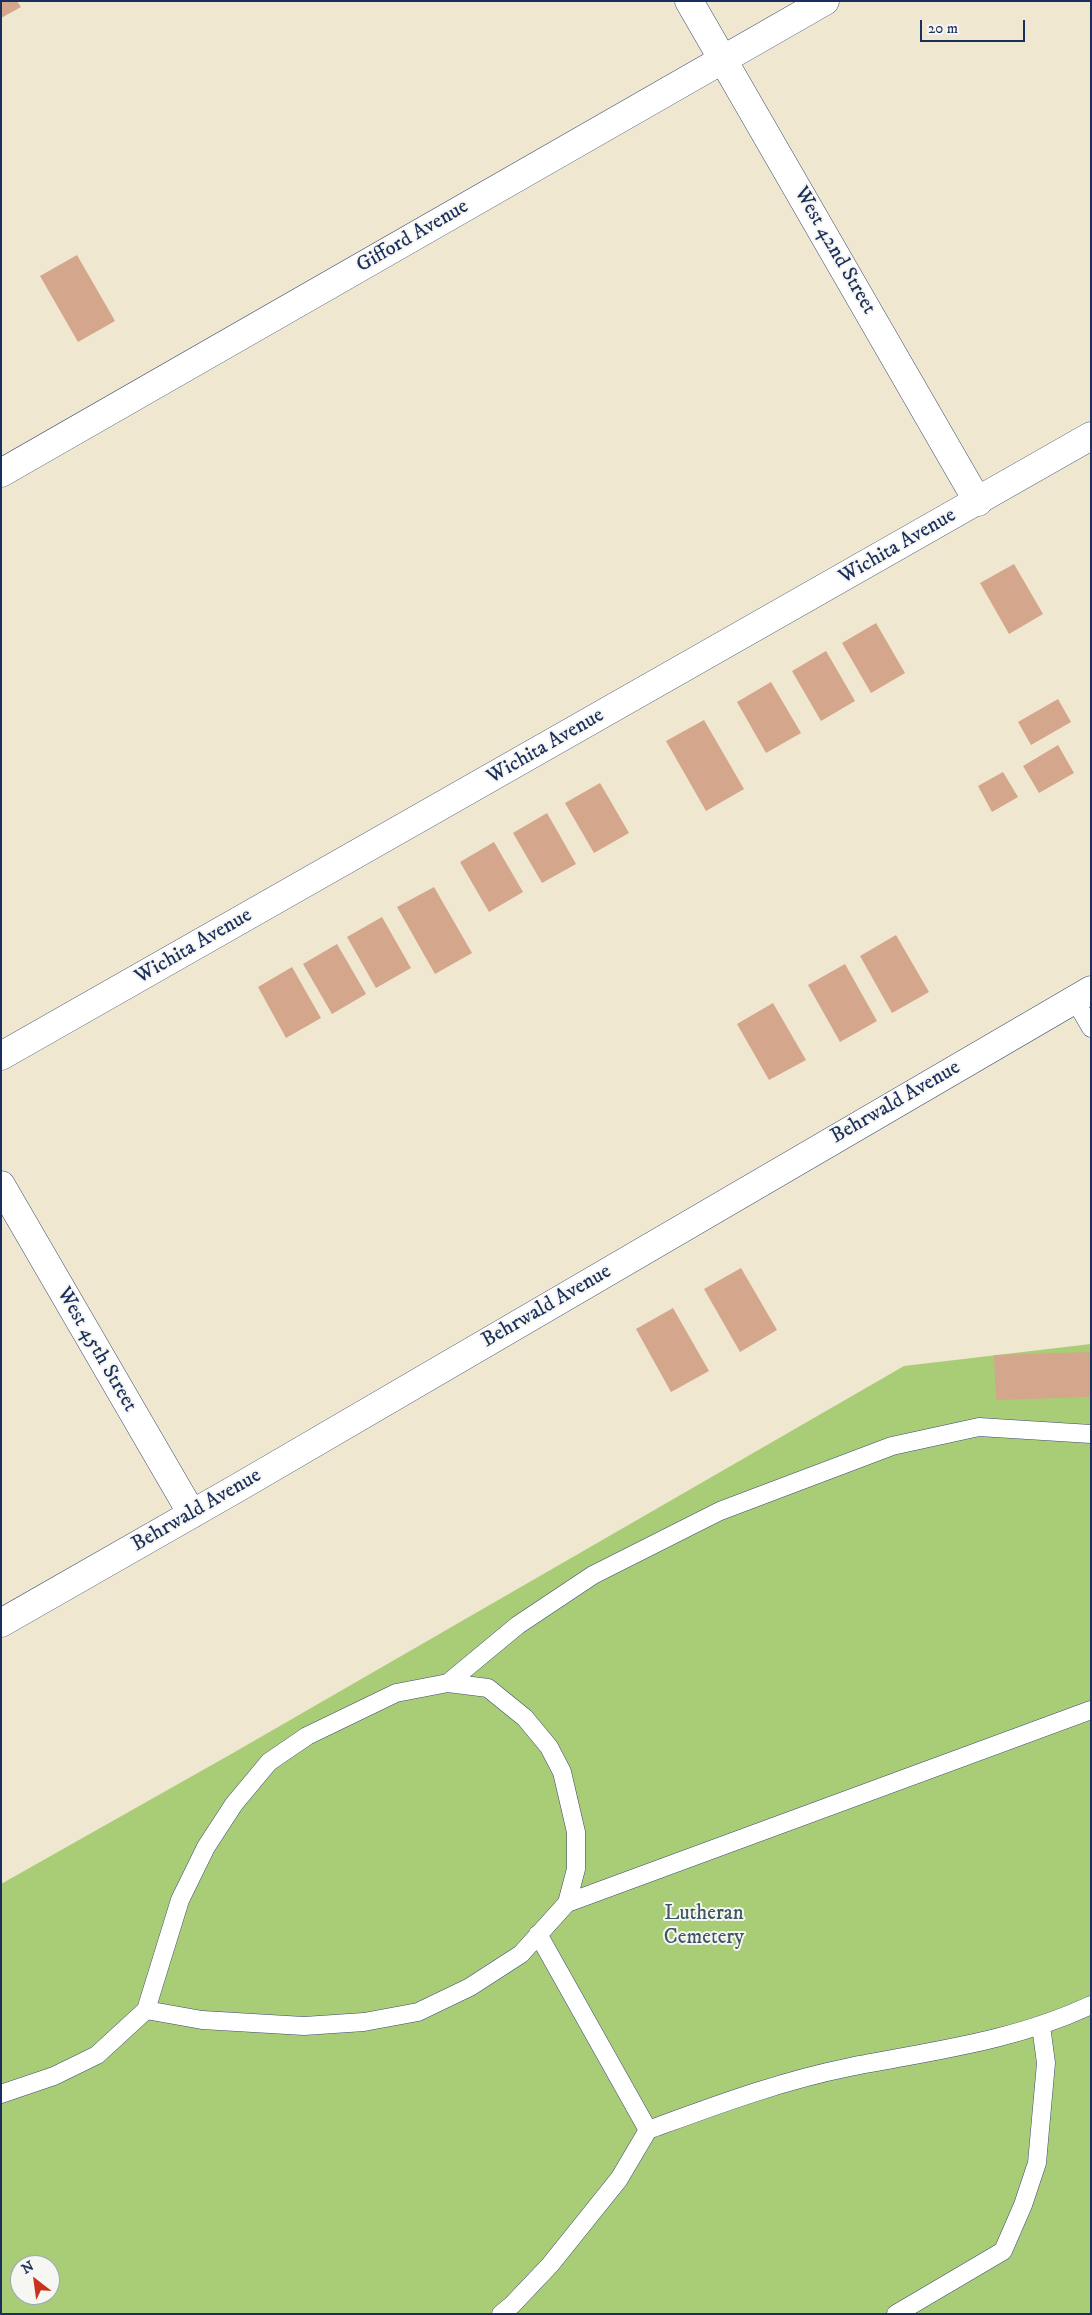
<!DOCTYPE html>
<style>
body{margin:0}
#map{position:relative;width:1092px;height:2315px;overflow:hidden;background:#f0e7d0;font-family:"IM FELL DW Pica",serif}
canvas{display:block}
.frame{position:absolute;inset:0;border:2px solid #1b2f5e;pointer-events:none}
.north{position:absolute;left:10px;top:2255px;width:50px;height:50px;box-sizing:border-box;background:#f6f6f2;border:1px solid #9ea6b7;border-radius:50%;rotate:330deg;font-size:14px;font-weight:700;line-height:20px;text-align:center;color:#1b2f5e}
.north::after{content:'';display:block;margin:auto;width:18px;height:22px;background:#c8321e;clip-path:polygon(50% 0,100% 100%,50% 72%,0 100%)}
.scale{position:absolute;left:920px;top:20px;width:105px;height:22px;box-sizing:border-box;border:2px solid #1b2f5e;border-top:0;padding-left:6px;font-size:15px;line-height:18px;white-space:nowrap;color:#1b2f5e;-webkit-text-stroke:4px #f6f6f2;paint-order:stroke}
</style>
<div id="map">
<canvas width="1092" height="2315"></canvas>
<div class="frame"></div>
<div class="north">N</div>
<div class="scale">20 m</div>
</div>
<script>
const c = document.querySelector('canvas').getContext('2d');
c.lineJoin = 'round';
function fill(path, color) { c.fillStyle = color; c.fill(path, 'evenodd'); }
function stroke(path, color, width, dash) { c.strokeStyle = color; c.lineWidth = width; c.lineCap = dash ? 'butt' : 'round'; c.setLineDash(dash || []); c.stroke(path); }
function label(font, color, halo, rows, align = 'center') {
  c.font = font + ' "IM FELL DW Pica",serif'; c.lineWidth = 4; c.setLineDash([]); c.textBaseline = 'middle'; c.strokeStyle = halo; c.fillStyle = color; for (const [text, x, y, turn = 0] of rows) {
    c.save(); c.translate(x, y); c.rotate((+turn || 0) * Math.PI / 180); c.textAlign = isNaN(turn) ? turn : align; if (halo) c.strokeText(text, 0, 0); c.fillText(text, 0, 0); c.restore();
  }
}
fill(new Path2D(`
 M1091,1344V2314H1V1884L233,1753L904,1366ZM20,2265H50V2295H20Z`), '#a9cd76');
fill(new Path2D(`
 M1,1H17L21,7L1,18Z
 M77,255L115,321L78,342L40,276Z
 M1014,564L1043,614L1009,634L980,583Z
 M876,623L905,673L871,693L842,643Z
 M826,651L855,701L821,721L792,671Z
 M771,682L801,733L766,753L737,702Z
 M1058,699L1071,722L1031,745L1018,722Z
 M704,720L744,789L706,811L666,741Z
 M1058,745L1074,773L1039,793L1023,766Z
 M1003,772L1018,797L992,812L978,786Z
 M600,783L629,833L594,853L565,803Z
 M547,813L576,864L542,883L513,833Z
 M494,842L523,892L489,912L460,862Z
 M434,887L472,953L435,974L397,907Z
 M382,917L411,968L376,988L347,937Z
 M896,935L929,992L892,1013L860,956Z
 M337,944L366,994L332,1014L303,964Z
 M845,964L877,1021L840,1042L808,985Z
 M292,967L321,1018L286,1038L258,987Z
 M773,1003L806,1060L769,1080L737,1024Z
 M741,1268L777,1330L740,1352L704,1289Z
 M673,1308L709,1371L671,1392L636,1329Z
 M1091,1352V1397L996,1400L994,1355Z`), '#d4a68c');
const service = new Path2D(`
 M1074,999L1091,1028
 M448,1683L518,1625L593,1575L720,1511L892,1446L979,1427L1091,1434
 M567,1903L576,1869V1832L562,1772L549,1747L525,1718L488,1688L448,1683L396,1693L307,1736L269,1762L234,1804L206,1847L180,1900L146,2010L202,2020L304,2026L364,2022L418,2012L470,1987L521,1954L567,1903L1091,1710
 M538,1934L648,2130C714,2106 780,2081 850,2067C931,2051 1015,2041 1091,2005
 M1,2094L54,2076L97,2055L146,2010
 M501,2314L512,2305L550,2265L619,2179L648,2130
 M896,2314L1003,2251L1023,2205L1037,2163L1046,2063L1041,2026`);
const minor = new Path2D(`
 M689,1L978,502
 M1,473L825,1
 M1,1056L1091,436
 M1,1185L192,1514
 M1,1623L239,1487L1091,990`);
stroke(service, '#3b4b6f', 19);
stroke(minor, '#3b4b6f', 29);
stroke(service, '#fff', 18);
stroke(minor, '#fff', 28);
label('21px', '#1b2f5e', '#f6f6f2', [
 ["Gifford Avenue",413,237,-30],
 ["West 42nd Street",834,251,60],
 ["Wichita Avenue",898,547,-30],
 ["Wichita Avenue",546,747,-30],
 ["Wichita Avenue",194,947,-30],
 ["Behrwald Avenue",896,1103,-30],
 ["Behrwald Avenue",547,1307,-30],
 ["West 45th Street",96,1350,60],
 ["Behrwald Avenue",197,1511,-30]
]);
label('21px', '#3e5664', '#f6f6f2', [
 ["Lutheran",704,1915],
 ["Cemetery",704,1939]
]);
</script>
